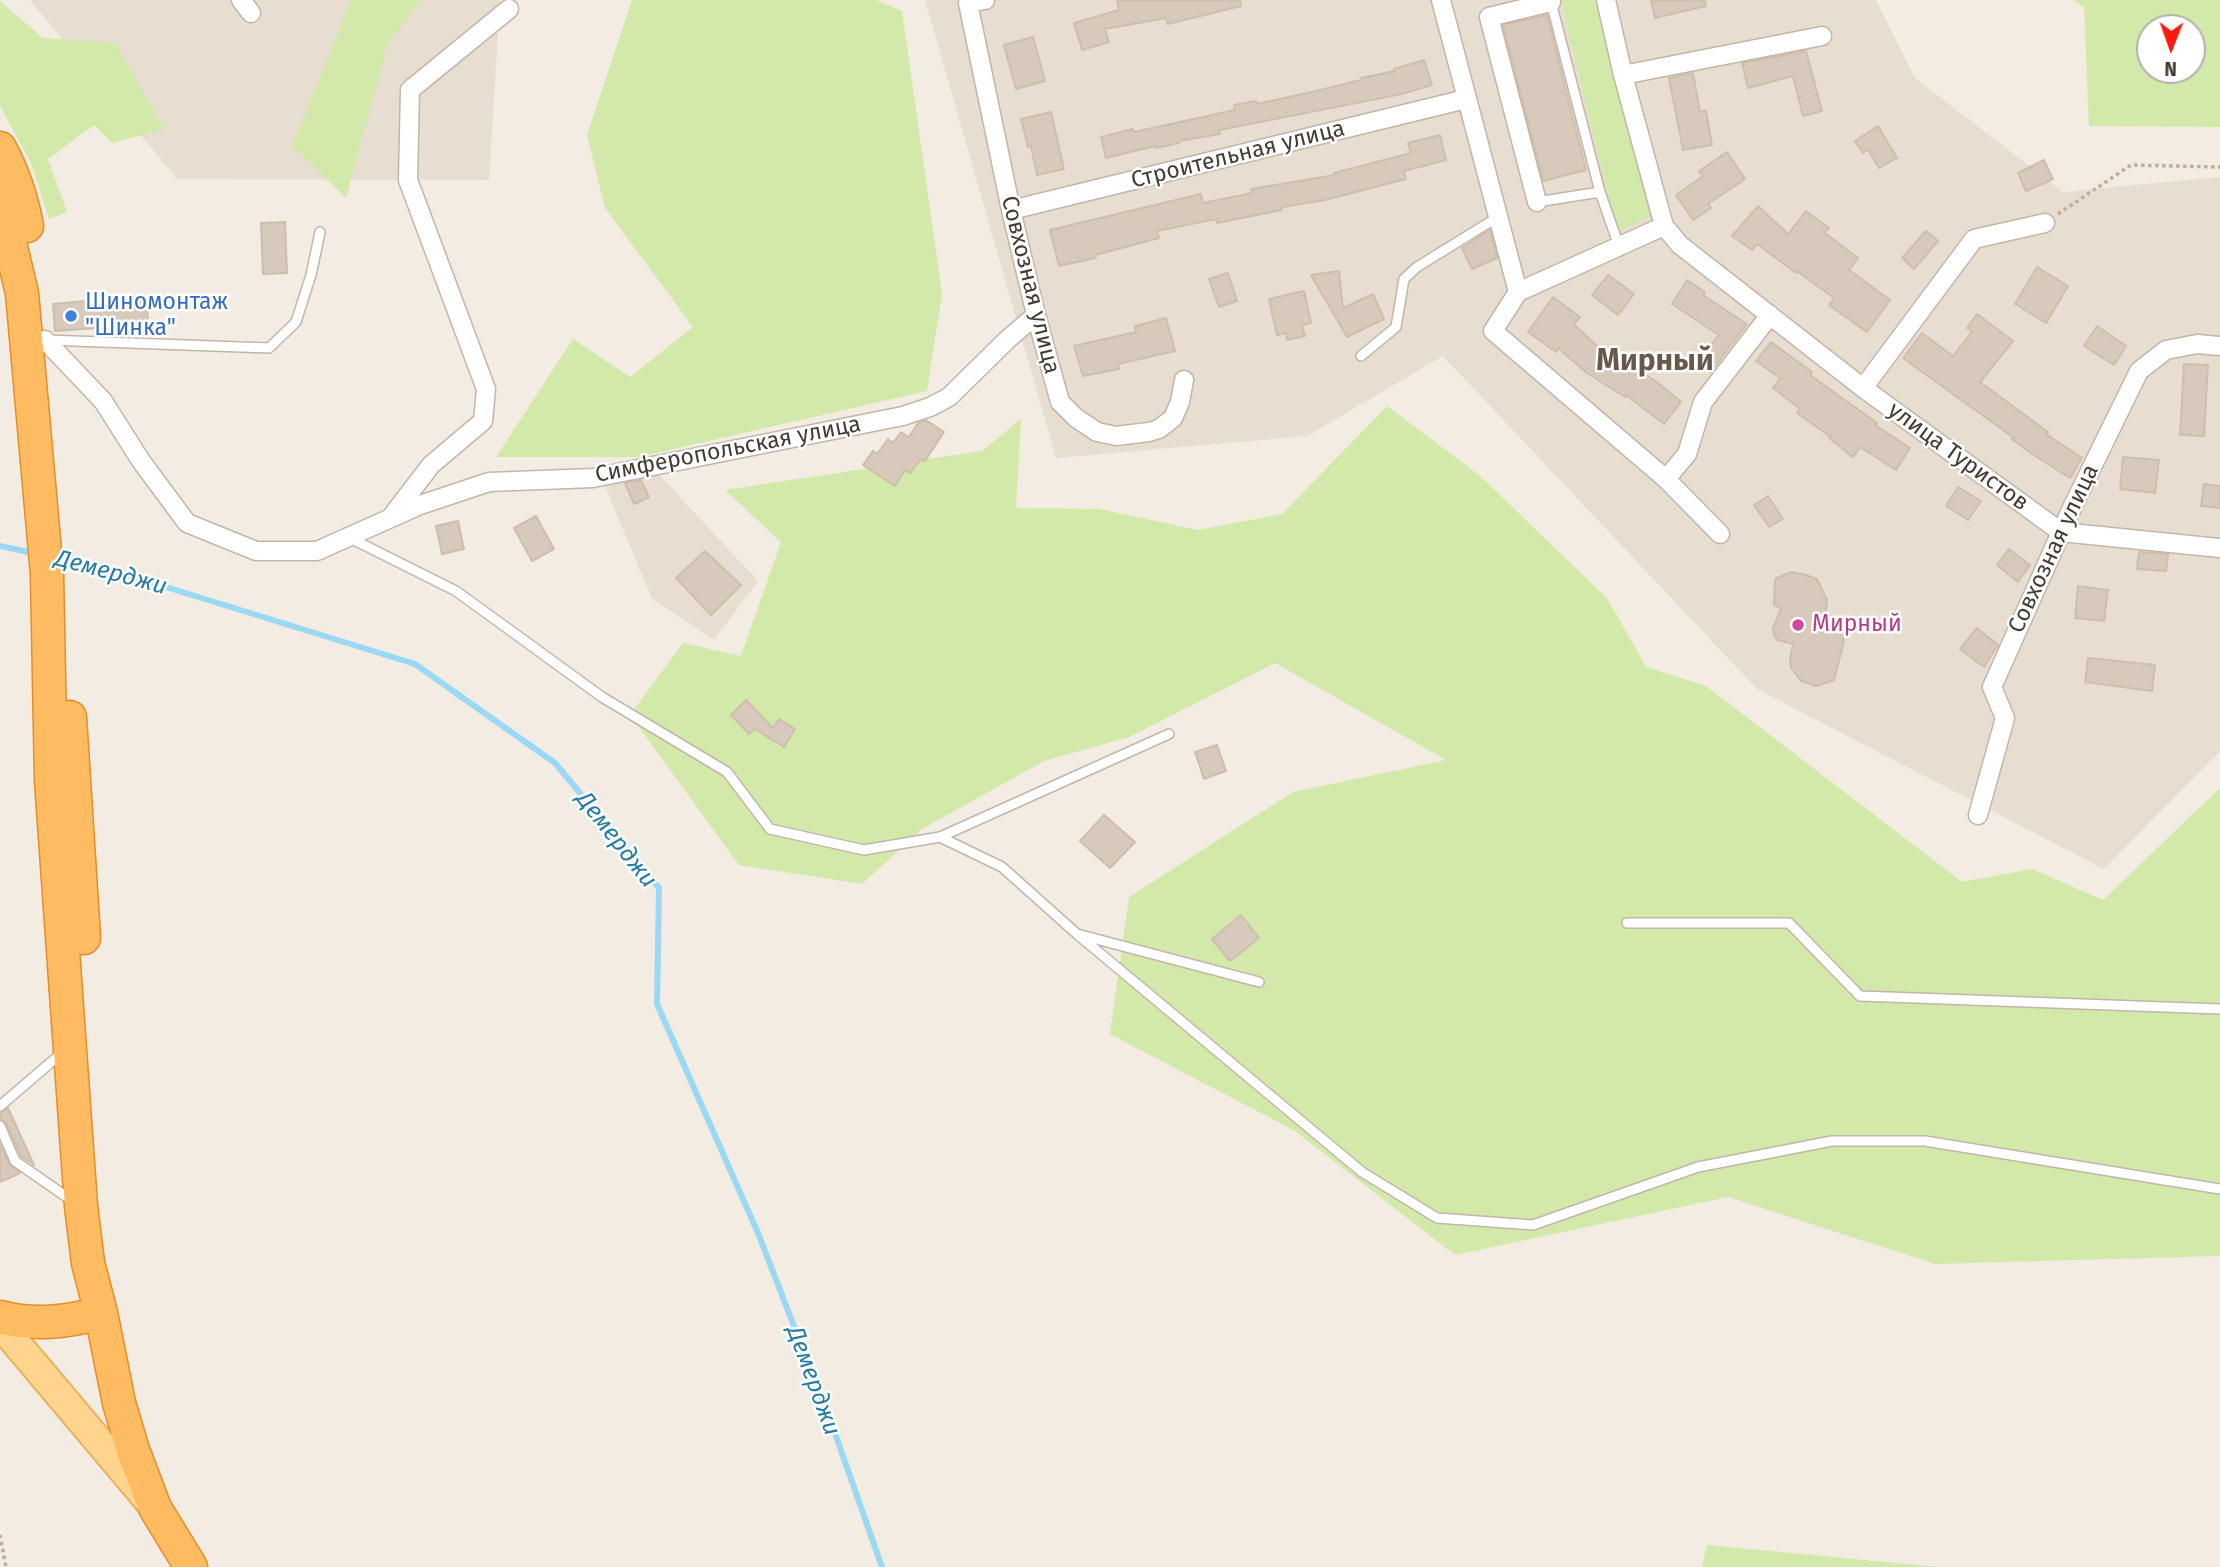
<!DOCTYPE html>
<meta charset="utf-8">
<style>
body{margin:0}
#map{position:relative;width:2220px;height:1567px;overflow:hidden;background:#f2ece3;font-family:"Fira Sans",sans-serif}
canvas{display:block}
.north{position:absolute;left:2136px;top:14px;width:70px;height:70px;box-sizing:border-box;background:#fff;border:2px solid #b4b1ad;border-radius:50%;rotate:181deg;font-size:19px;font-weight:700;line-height:28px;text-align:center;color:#443c33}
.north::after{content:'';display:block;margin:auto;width:24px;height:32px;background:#ff190d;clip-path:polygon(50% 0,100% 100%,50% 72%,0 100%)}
</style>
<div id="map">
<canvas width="2220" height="1567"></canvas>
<div class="north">N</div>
</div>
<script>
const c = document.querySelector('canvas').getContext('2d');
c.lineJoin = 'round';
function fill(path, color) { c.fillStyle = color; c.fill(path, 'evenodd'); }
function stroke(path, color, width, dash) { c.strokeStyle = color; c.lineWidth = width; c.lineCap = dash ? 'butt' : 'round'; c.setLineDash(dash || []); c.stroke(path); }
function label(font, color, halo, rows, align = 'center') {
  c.font = font + ' "Fira Sans",sans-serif'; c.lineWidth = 5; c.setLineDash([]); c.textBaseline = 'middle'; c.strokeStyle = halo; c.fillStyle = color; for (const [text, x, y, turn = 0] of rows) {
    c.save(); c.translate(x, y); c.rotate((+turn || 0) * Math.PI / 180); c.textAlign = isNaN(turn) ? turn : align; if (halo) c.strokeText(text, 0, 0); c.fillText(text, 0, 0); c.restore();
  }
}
fill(new Path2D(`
 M30,0H500L489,180L177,179Z
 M925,0H1876L1915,78L2063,192L2220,177V751L2104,869L1757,689L1443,356L1307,436L1056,458Z
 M653,468L758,581L714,640L652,599L602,479Z`), '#e7ded1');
fill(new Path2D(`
 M351,0H421L388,43L346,198L292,146Z
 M632,0H876L902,11L942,294L927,391L639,457H496L573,339L630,377L693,327L605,208L587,135Z
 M1561,0H1602L1652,215L1617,233Z
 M2073,0H2220V127L2089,126L2084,7ZM2150,28H2192V70H2150Z
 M0,1L43,38L115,43L165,129L112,143L94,125L48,159L67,212L49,219L31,163L0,106Z
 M1387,406L1479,475L1607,598L1646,667L1706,686L1962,882L2032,869L2103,900L2220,788V1256L1935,1264L1728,1197L1455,1255L1295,1131L1110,1034L1129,897L1293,792L1446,760L1275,663L1129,737L1044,761L922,829L862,884L739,865L630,715L683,643L741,656L781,542L725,490L982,451L1021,419L1016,508L1099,509L1198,530L1282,514Z
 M1707,1545L1939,1567H1702Z`), '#d3e9a9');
stroke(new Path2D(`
 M0,546L37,554
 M54,558L111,570L415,664L555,763L659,888L657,1004L758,1233L831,1422L882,1567`), '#9bd8f3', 6);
const building = new Path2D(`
 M1117,0H1240L1241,6L1168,24L1166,18L1105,29L1109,42L1082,50L1074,23L1119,10Z
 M1651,0H1705L1706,6L1655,18Z
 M1547,15L1586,170L1543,181L1503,25Z
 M1033,37L1045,81L1016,89L1004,45Z
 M1806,51L1822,111L1803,116L1793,76L1748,88L1742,63Z
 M1424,60L1432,85L1402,94L1219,130L1220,134L1179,141V143L1156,148L1155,146L1106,158L1101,137L1133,129L1134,132L1235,110L1234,105L1256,101L1257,104L1316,91L1361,80V78L1395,71L1394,69Z
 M1693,73L1700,112L1706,111L1712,145L1683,150L1669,78Z
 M1051,112L1064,169L1037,175L1031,146L1028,147L1021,119Z
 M1878,126L1897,158L1879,168L1868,150L1863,153L1855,141Z
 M1440,135L1446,160L1404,171L1406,179L1325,200L1282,207V210L1217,223L1216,219L1157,231L1159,238L1095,255L1096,258L1059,266L1050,230L1201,194L1203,203L1252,193L1251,189L1335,175L1334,173L1411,153L1408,143Z
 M1727,152L1745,179L1708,204L1711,208L1693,220L1676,195L1703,176L1699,171Z
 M2044,160L2053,179L2026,191L2018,173Z
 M1758,206L1788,234L1806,211L1829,228L1825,233L1858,258L1849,270L1890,300L1867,332L1829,305L1834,298L1797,271L1796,273L1757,244L1752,250L1732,236Z
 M285,222L287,273L263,274L261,223Z
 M1490,230L1497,258L1472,269L1462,248Z
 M1926,231L1938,241L1914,269L1902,258Z
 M2037,267L2068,286L2046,323L2015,304Z
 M1339,271L1343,308L1373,294L1384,319L1347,337L1311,275Z
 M1228,273L1237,301L1219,307L1209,279Z
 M1608,275L1634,294L1618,315L1592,295Z
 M1687,280L1705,292L1703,295L1747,324L1710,373L1697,362L1719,335L1672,304Z
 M1304,291L1311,323L1302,325L1305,336L1287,340L1286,333L1277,335L1269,299Z
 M1553,297L1580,317L1574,325L1613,360L1616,356L1657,382L1681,402L1664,424L1626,395L1625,397L1587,373L1558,348L1556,352L1528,332Z
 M87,301H147L148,329L99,330V328L55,331L53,304Z
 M1977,314L2013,341L1980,382L2048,432L2046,434L2082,458L2070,478L2032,454L2012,439L2014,438L1903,358L1922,333L1953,356L1972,332L1967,328Z
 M1166,318L1175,351L1118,364L1119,369L1083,376L1074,346L1136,332L1135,326Z
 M2097,326L2126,346L2114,365L2084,346Z
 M1771,342L1812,372L1810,375L1877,423L1875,425L1910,448L1896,470L1860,447L1853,457L1829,438L1831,437L1797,413L1800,409L1773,388L1780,378L1756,361Z
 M2184,364L2208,365L2204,436L2180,435Z
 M926,420L944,432L925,461L920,460L910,473L905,470L895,486L863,465L873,451L877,454L888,439L893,443L901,432L909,437L918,423Z
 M2123,457L2159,460L2155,493L2120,489Z
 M641,480L649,497L634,504L625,483Z
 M2204,484L2220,486V508L2201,506Z
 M1958,487L1981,501L1968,520L1946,506Z
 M1768,496L1783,519L1769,527L1754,505Z
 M536,516L554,549L532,561L514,528Z
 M458,521L464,549L442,554L436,526Z
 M2009,549L2030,565L2018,582L1997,565Z
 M705,551L741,585L711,615L676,578Z
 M2139,552L2168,554L2166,571L2137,569Z
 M1791,572L1806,575L1817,579L1827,600L1826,613L1842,623L1844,641L1834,680L1816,686L1801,681L1791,668L1790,659L1793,644L1777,640L1774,635L1773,628L1781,609L1774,605L1775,579Z
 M2078,586L2108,590L2104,621L2075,618Z
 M1977,628L1998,645L1984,667L1960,649Z
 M2088,658L2155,665L2152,691L2085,682Z
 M746,700L773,728L779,719L795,729L784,747L755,729L749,734L731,715Z
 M1217,745L1226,771L1204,779L1195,752Z
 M1104,815L1135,842L1110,868L1080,841Z
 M1241,915L1259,938L1230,961L1212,939Z
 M8,1108L34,1165L21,1156L6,1123L0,1119V1113Z
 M0,1144L9,1164L20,1173L0,1182Z`);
fill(building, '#d7c9bb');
stroke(building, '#cfbeab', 2);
const lane = new Path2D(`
 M1551,2L1600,192L1619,246
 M1537,202L1600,192
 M46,340L269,348L296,322L311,275L320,232
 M1361,356L1396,327L1404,279L1417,267L1498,217
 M350,538L456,591L602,697L727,772L770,829L864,850L940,837L1169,734
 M940,837L1002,867L1077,934L1259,982
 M1627,923H1789L1860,996L2220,1009
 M1077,934L1362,1172L1437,1218L1533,1225L1698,1167L1832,1141H1925L2220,1189
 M0,1106L63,1052
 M0,1126L15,1161L74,1202`);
const street = new Path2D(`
 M241,0L251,13
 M985,0L968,3L1011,210L1036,315L1060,402L1076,418L1097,432L1116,436L1149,432L1159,429L1173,418L1180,402L1184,380
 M1441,0L1518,292L1664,226
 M1606,0L1623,75L1664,226L1680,245L1863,388L2061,532L2220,548
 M1623,75L1822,36
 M1537,202L1489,17L1551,2
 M1011,210L1466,99
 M1518,292L1493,331L1666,479L1720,534
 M45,340L103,401L141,461L187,523L256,551H317L420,505L489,482L593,478L903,416L930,407L949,397L1008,339L1036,315
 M1863,388L1974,239L2045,223
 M1666,479L1687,454L1703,402L1770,315
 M392,516L431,465L483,421L486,389L408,180L410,90L509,9
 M1978,815L2005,718L1992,687L2071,510L2139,371L2166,350L2197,344L2220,346`);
const primary = new Path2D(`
 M0,1324L149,1501`);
const highway = new Path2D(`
 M0,148C13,172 22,199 27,226
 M0,201L22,293L47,574L51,780L81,1206L88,1263L101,1313L119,1403L133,1450L155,1508L191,1567
 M70,717L84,938
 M0,1317C35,1326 66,1322 101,1313`);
stroke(lane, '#c1b6a8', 12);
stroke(street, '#c1b6a8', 21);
stroke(primary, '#e9b05b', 32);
stroke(highway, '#e48e2b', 35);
stroke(new Path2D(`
 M2058,214L2131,165L2220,167
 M0,1535L6,1567`), '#c1ad96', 3.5, [3.5, 3.5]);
stroke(lane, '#fff', 9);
stroke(street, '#fff', 18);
stroke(primary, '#ffd48f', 28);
stroke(highway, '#ffbb61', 32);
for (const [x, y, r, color] of [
 [71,316,7,"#3f7fe0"],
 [1798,625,7,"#d1479c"]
]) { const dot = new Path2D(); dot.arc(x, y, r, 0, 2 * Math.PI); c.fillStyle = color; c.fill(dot); stroke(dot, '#fff', 2.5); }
label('23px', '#443c33', '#fff', [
 ["Строительная улица",1238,155,-14],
 ["Совхозная улица",1030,285,76],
 ["Симферопольская улица",728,450,-11],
 ["улица Туристов",1958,457,36],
 ["Совхозная улица",2054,549,-65]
]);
label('23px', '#366cbe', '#fff', [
 ["Шиномонтаж",85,303],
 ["\"Шинка\"",85,329]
], 'left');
label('23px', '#b23c85', '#fff', [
 ["Мирный",1812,625]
], 'left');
label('italic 24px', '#267ba4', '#fff', [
 ["Демерджи",111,573,15],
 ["Демерджи",616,840,52],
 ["Демерджи",813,1381,70]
]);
label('bold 30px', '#68594a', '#fff', [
 ["Мирный",1655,362]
]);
</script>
